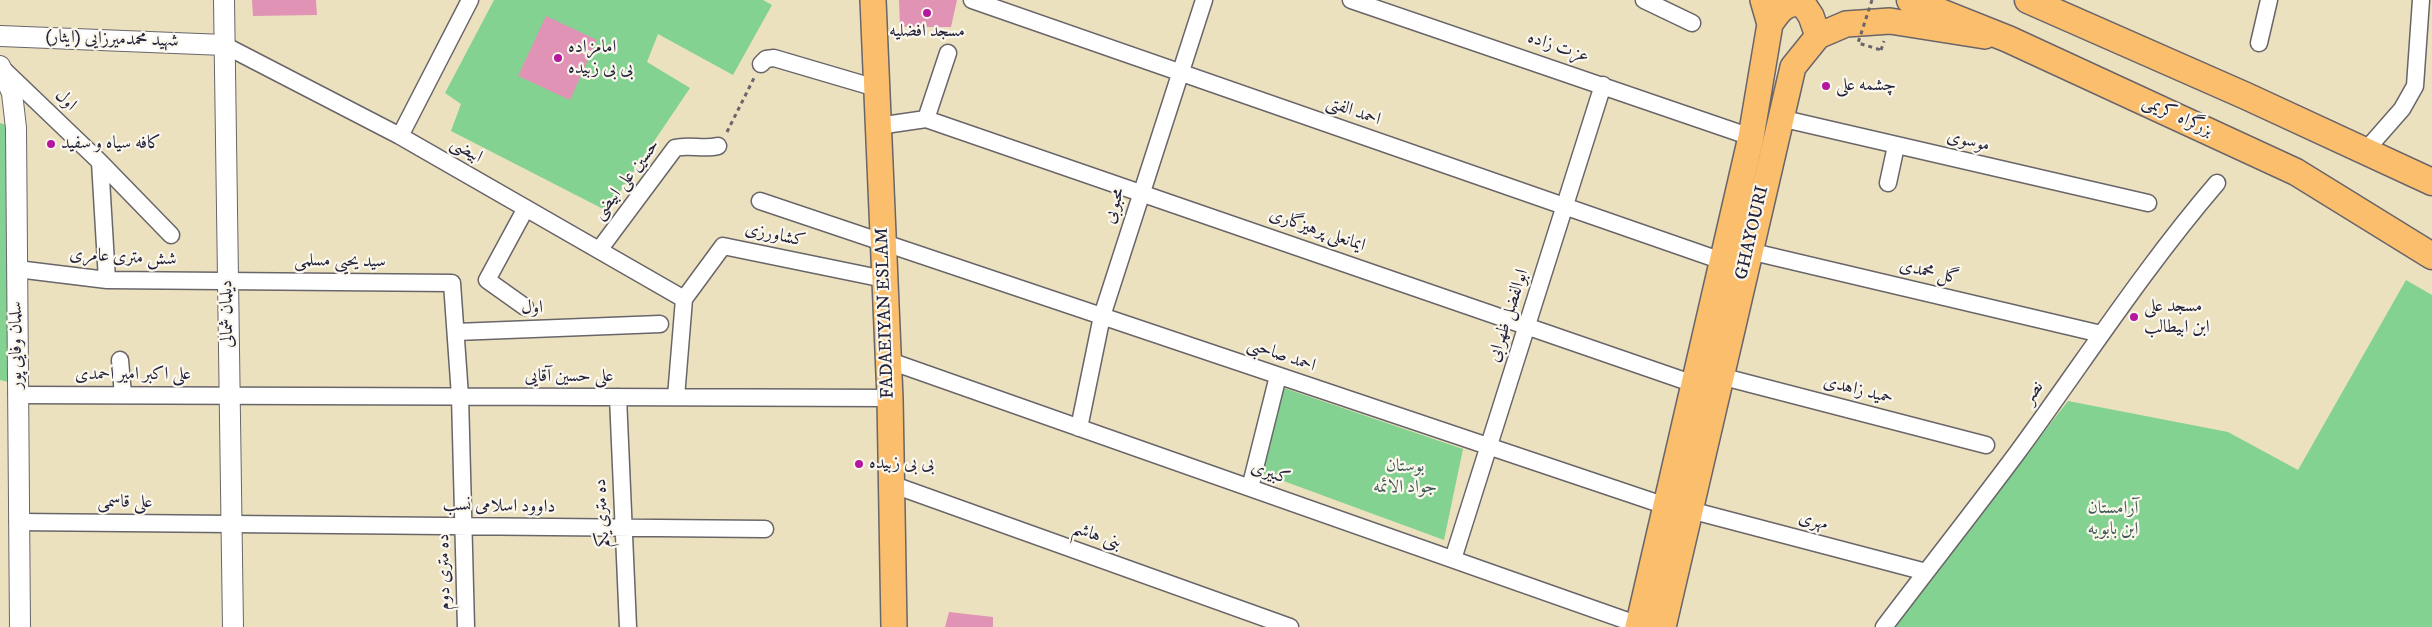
<!DOCTYPE html>
<meta charset="utf-8">
<style>
body{margin:0}
canvas{display:block;background:#ece1bf}
</style>
<canvas width="2432" height="627"></canvas>
<script>
const c = document.querySelector('canvas').getContext('2d');
c.lineJoin = 'round';
function fill(path, color) { c.fillStyle = color; c.fill(path, 'evenodd'); }
function stroke(path, color, width, dash) { c.strokeStyle = color; c.lineWidth = width; c.lineCap = dash ? 'butt' : 'round'; c.setLineDash(dash || []); c.stroke(path); }
function label(font, color, halo, rows, align = 'center') {
  c.font = font + ' "IM FELL DW Pica",Amiri,serif'; c.lineWidth = 4.5; c.setLineDash([]); c.textBaseline = 'middle'; c.strokeStyle = halo; c.fillStyle = color; for (const [text, x, y, turn = 0] of rows) {
    c.save(); c.translate(x, y); c.rotate((+turn || 0) * Math.PI / 180); c.textAlign = isNaN(turn) ? turn : align; if (halo) c.strokeText(text, 0, 0); c.fillText(text, 0, 0); c.restore();
  }
}
fill(new Path2D(`
 M494,0H763L772,5L733,75L658,34L647,62L690,88L607,211L451,131L461,104L445,93Z
 M0,123L9,126L8,382L0,380Z
 M2406,280L2432,295V627H1891L2068,401L2228,432L2298,470Z
 M1281,387L1463,449L1444,540L1259,472Z`), '#83d291');
fill(new Path2D(`
 M252,0H316L317,15L253,16Z
 M899,0H957L951,27H900Z
 M546,16L597,40L570,100L518,76Z
 M949,612L993,617V627H945Z`), '#e093b4');
const minor = new Path2D(`
 M972,0L1722,261
 M1351,0L1751,137
 M1644,0L1692,23
 M2259,43L2269,0
 M224,45L400,136L684,299
 M761,64L766,59L774,58L876,88
 M5,71L100,162L171,235
 M1780,118L2148,203
 M926,119L948,53
 M878,126L926,119L1694,384
 M400,136L470,0
 M2366,150L2402,109L2415,86L2421,0
 M100,162L107,280
 M1888,183L1896,146
 M760,201L1666,506
 M599,250L675,148C690,144 703,150 718,146
 M1749,251L2101,334
 M17,269L107,280L452,283L460,396L466,627
 M684,299L723,246L884,279
 M525,307L487,280L526,208
 M456,332L660,324
 M120,360L123,395
 M887,360L1639,625
 M1720,376L1986,445
 M17,395L890,398
 M618,397L628,627
 M676,397L684,299
 M1079,428L1102,316L1204,0
 M891,484L1290,627
 M1250,488L1278,376
 M1690,510L1926,572
 M18,522L765,529
 M1453,559L1603,85
 M1884,627C1928,569 1973,512 2017,453C2083,363 2144,268 2217,183`);
const tertiary = new Path2D(`
 M224,0L233,627
 M0,36L224,45
 M0,66L12,93L16,128L20,627`);
const primary = new Path2D(`
 M873,0L890,398L894,627
 M1770,24C1779,11 1785,1 1803,4L1811,16L1818,36
 M1638,627L1751,137L1770,24L1763,0
 M1663,627L1793,67L1818,36L1846,24L1890,21L1985,36`);
const trunk = new Path2D(`
 M1910,0L2008,39L2296,172L2432,256
 M2028,0L2246,96L2432,182`);
stroke(minor, '#696569', 19);
stroke(tertiary, '#696569', 22);
stroke(primary, '#696569', 28);
stroke(trunk, '#696569', 29);
stroke(new Path2D(`
 M1881,50L1884,41
 M727,132L754,78`), '#696569', 3, [4, 4]);
stroke(minor, '#fff', 16);
stroke(tertiary, '#fff', 20);
stroke(primary, '#fabe6d', 25);
stroke(trunk, '#fabe6d', 26);
stroke(new Path2D(`
 M1872,0L1858,43L1881,50`), '#696569', 3, [4, 4]);
for (const [x, y, r, color] of [
 [927,13,5,"#b5179e"],
 [558,58,5,"#b5179e"],
 [1826,86,5,"#b5179e"],
 [51,144,5,"#b5179e"],
 [2134,317,5,"#b5179e"],
 [859,464,5,"#b5179e"]
]) { const dot = new Path2D(); dot.arc(x, y, r, 0, 2 * Math.PI); c.fillStyle = color; c.fill(dot); stroke(dot, '#fbf7ec', 2); }
label('18px', '#22223b', '#fbf7ec', [
 ["مسجد افضلیه",927,32,"center"],
 ["امامزاده",568,48],
 ["بی بی زبیده",568,69],
 ["چشمه علی",1836,86],
 ["کافه سیاه و سفید",61,144],
 ["مسجد علی",2144,307],
 ["ابن ابیطالب",2144,328],
 ["بی بی زبیده",869,464]
], 'left');
label('18px', '#22223b', '#fbf7ec', [
 ["شهید محمدمیرزایی (ایثار)",112,40,2],
 ["عزت زاده",1558,48,19],
 ["اول",65,101,44],
 ["احمد الفتی",1353,112,19],
 ["بزرگراه کریمی",2177,117,25],
 ["موسوی",1968,142,13],
 ["ابیضی",466,151,30],
 ["حسین علی ابیضی",627,180,-52],
 ["محبوبی",1115,206,-73],
 ["ایمانعلی پرهیزگاری",1317,231,19],
 ["GHAYOURI",1753,233,-77],
 ["کشاورزی",775,236,12],
 ["شش متری عامری",123,258,3],
 ["سید یحیی مسلمی",340,262,1],
 ["گل محمدی",1929,273,13],
 ["اول",532,309,-2],
 ["FADAEIYAN ESLAM",886,313,-92],
 ["دیلمان شمالی",228,314,-91],
 ["ابوالفضل ظهرابی",1509,316,-72],
 ["سلمان وفایی پور",17,345,-90],
 ["احمد صاحبی",1281,356,19],
 ["علی اکبر امیر احمدی",133,375],
 ["علی حسین آقایی",569,377],
 ["حمید زاهدی",1858,391,14],
 ["نصر",2034,393,-55],
 ["کبیری",1270,474,19],
 ["علی قاسمی",125,503,1],
 ["داوود اسلامی نسب",499,507,1],
 ["ده متری یکم",603,513,-93],
 ["مهری",1813,522,15],
 ["بنی هاشم",1097,537,20],
 ["ده متری دوم",445,572,-91]
]);
label('18px', '#3f5755', '#fbf7ec', [
 ["بوستان",1405,467],
 ["جواد الائمه",1405,488],
 ["آرامستان",2113,509],
 ["ابن بابویه",2113,530]
]);
</script>
